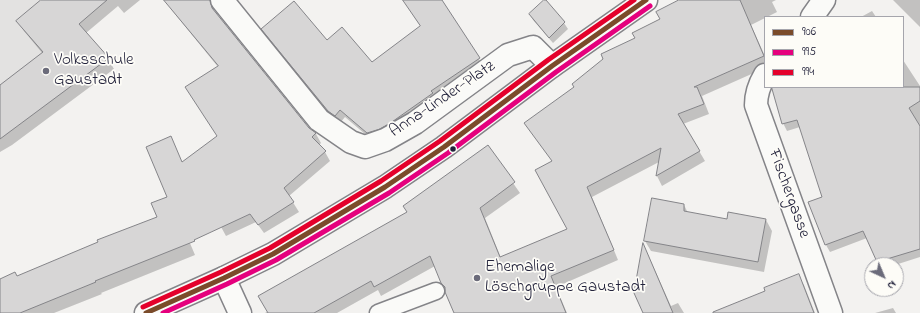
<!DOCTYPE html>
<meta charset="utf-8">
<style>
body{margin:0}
#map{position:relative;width:920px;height:313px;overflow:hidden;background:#f3f2f0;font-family:"Indie Flower",sans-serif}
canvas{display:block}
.legend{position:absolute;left:764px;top:16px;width:140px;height:72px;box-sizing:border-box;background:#fdfcf7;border:1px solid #a5a5ac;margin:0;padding:5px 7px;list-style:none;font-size:12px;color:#22223b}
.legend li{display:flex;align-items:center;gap:8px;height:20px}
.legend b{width:20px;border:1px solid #a5a5ac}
.north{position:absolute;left:864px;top:257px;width:40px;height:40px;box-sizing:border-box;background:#fdfcf7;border:1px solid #a5a5ac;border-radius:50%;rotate:136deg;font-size:11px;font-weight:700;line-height:16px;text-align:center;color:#22223b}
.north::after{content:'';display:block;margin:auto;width:14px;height:18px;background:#6b6b7a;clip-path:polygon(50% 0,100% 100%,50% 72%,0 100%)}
</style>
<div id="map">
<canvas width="920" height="313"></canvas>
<ul class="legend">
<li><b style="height:5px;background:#7a4b2a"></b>906</li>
<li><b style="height:5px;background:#e5007d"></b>995</li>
<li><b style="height:5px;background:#e4002b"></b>994</li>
</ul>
<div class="north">N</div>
</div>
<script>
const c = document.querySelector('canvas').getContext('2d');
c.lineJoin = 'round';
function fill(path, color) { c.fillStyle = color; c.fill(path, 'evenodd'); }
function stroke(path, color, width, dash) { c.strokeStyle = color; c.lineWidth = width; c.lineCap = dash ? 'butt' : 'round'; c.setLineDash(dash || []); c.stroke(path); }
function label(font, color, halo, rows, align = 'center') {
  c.font = font + ' "Indie Flower",sans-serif'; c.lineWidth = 3.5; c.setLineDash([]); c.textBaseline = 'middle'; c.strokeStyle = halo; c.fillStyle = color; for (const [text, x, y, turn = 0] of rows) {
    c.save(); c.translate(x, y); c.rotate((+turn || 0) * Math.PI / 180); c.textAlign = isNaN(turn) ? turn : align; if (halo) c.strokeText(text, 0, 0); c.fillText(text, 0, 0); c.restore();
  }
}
fill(new Path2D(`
 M0,0H107L79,24L109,58L0,138Z`), '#e3e2e1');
fill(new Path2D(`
 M42,0H140L124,13L118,6L86,33L108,59L114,69L12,145L0,152V87L43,54L24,31L18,21Z
 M166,0H213L216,5L214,11L309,129L316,134L321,143L319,145L325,152L330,161L289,196L299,212L264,233L256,222L226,236L185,161L218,137V67L171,9Z
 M404,0H440L484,67L372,140L345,117L340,123L333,119L267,37L263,29L327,41L372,64L421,26Z
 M682,0H776L772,2L777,12L751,25L765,56V68L702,96L709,114L683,124L705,161L662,186L657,176L659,162L592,197L618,260L556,287L567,313H455L435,266L381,296L378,290L337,313H265L408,213L487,146L520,193L485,218L501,258L568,229L553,162L526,123L575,87L661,19Z
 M893,0H920V27Z
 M545,1L564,23L568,29L553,43L533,20L530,15Z
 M872,11L876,17H861Z
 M903,60L920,86V257L895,265H880L867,238L830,252L826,245L809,203L824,197L800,127L787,131L783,123L774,87H903Z
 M684,205L688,213L728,220H766L772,231L764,272L651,251L645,241Z
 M181,222L195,255L101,293L102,294L54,313H0V280L17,277Z
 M644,246L671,306L678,303L684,313H644Z
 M798,276L804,285L815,313H712L766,292Z
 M893,308L896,313H875Z`), '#0003');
const building = new Path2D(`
 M41,0H107L79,24L109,58L0,139V85L43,52L16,21Z
 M164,0H210L212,8L309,128L316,133L312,137L326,151L284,188L294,202L258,225L250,214L194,240L195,241L95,281L96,282L20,313H0V279L15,272L17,276L98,242L97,240L157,217L151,203L167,197L146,147L171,136L182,162L217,136L185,87L218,66Z
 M403,0H442L480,58L431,91L433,93L389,124L380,129L367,133L340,110L335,116L328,111L261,29L294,1L327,40L342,27L372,62L420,26Z
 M544,0H546L565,22L549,38L529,14Z
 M679,0H740L764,56L694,87H697L704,104L678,114L700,151L656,176L661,148L587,187L614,250L551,276L566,313H454L445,292V287L441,283L430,256L374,287L371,281L314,313H268L258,296L407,212L403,206L488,145L515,182L480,208L500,257L567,229L535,170L552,161L524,123L574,87L572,84L603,59L601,54L635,38L632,33L660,19L656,12Z
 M773,87H920V101L909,108L920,126V249L877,262L863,231L825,245L808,202L822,197L797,120L782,124L772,89Z
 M652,198L684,204V211L727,219L728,212L766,219L758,262L644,241Z
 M643,243L673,313H643L634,293Z
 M799,274L814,313H713V312L765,291L764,288Z`);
fill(building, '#d7d6d6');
stroke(building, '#848488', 1);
const service = new Path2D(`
 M378,313L436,291`);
const minor = new Path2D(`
 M222,0L319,120L351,142L365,147L385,140L415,123L508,55L533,47L552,66
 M812,17L824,0
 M765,75C759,85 756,93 756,105L831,313
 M224,278L240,313`);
const tertiary = new Path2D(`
 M146,313L224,278L273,254L385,187L444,147L552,66L646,0`);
stroke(service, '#848488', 19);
stroke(minor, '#848488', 25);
stroke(tertiary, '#848488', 25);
stroke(service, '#fafaf8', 16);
stroke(minor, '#fafaf8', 22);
stroke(tertiary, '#fafaf8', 22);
stroke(new Path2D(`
 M146,313L224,278L273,254L385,187L444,147L552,66L646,0`), '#7a4b2a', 5);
stroke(new Path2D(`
 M163,313L227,284L276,260L389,193L448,153L556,72L650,6`), '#e5007d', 5);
stroke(new Path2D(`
 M143,307L221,272L270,248L381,181L440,141L548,60L634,0`), '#e4002b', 5);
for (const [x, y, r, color] of [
 [46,71,4,"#6b6b7a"],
 [453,149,3.5,"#22223b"],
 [477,278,4,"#6b6b7a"]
]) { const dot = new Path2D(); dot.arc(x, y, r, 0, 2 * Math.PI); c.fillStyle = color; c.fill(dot); stroke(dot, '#fdfcf7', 1.5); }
label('17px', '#22223b', '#fdfcf7', [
 ["Volksschule",54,61],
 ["Gaustadt",54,81],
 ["Ehemalige",485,268],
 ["Löschgruppe Gaustadt",485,288]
], 'left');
label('17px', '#22223b', '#fdfcf7', [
 ["Anna-Linder-Platz",443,100,-34],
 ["Fischergasse",788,194,70]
]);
</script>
